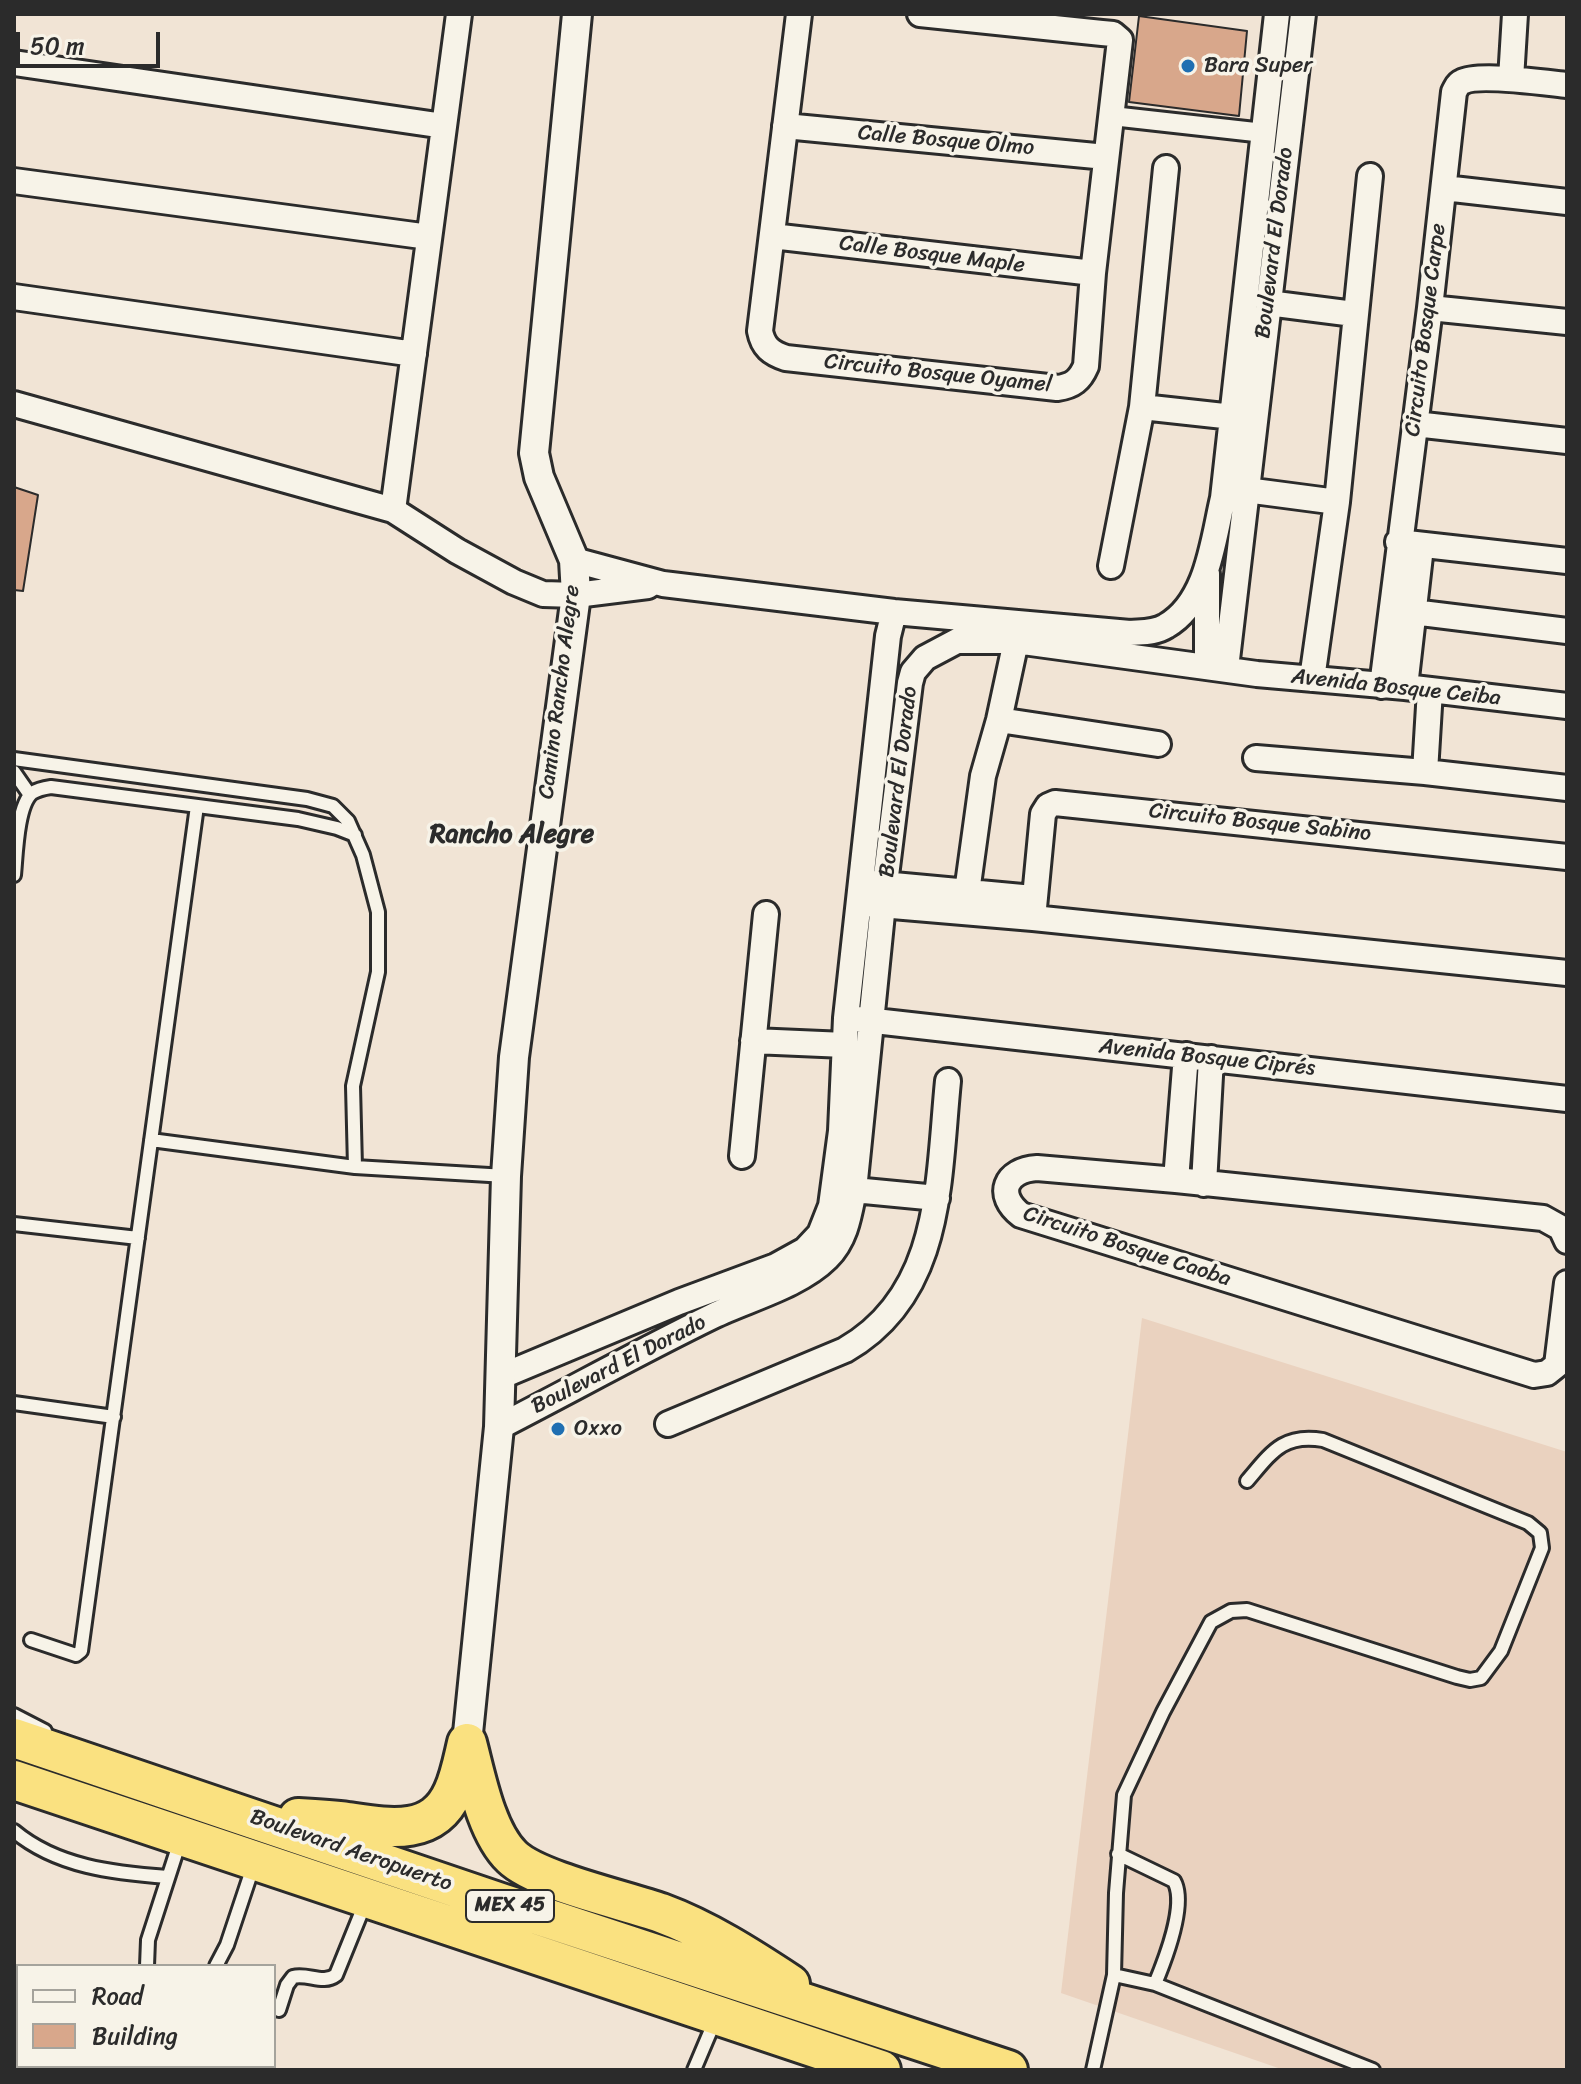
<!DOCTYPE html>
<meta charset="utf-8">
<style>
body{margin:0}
#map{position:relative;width:1581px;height:2084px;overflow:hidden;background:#f1e4d5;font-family:Sriracha,sans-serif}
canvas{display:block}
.frame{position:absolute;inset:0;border:16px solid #2b2b2b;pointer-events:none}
.legend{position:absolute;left:16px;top:1964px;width:260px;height:104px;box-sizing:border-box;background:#f7f3e8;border:2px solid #a5a39c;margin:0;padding:10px 14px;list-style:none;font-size:24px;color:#2b2b2b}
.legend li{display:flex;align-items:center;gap:16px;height:40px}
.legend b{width:40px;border:2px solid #a5a39c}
.scale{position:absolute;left:16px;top:32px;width:144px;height:36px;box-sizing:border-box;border:4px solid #2b2b2b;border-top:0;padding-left:10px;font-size:24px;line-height:28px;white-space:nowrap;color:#2b2b2b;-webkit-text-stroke:6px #f7f3e8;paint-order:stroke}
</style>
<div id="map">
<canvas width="1581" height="2084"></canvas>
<div class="frame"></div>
<ul class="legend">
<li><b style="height:10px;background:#f7f3e8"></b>Road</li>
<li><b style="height:22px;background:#d8a78b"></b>Building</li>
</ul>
<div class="scale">50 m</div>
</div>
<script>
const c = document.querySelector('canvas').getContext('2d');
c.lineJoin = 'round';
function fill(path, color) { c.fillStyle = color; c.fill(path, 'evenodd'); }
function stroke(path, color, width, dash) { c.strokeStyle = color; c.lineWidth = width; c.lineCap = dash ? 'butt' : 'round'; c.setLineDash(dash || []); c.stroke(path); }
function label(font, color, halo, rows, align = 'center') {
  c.font = font + ' Sriracha,sans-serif'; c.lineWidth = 7; c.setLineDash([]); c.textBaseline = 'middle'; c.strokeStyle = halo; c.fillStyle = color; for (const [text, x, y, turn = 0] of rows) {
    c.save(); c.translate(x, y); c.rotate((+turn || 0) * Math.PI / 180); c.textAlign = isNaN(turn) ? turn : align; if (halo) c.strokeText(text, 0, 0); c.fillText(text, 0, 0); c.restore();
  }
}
fill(new Path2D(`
 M1142,1318L1567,1452V2070H1284L1061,1993Z`), '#ead2bf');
const building = new Path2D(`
 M1139,16L1247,31L1239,116L1129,102Z
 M14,487L38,495L23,591L14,590Z`);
fill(building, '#d8a78b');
stroke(building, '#2b2b2b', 2);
const service = new Path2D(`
 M14,759L307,799L333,806L348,821L363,855L378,912V972L353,1086L355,1167L506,1176
 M14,772L30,795
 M14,875C16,855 17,806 32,793C38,789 44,788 51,787L298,819L337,828L355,835
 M151,1140L355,1167
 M14,1224L138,1238
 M14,1403L114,1417
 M31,1640L76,1655L81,1651L197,806
 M14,1715L45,1731
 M14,1831C57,1867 114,1873 168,1877
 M147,1966L148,1940L180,1841
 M216,1966L227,1945L254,1864
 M1114,1975L1155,1984C1165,1960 1187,1904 1174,1881L1118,1854
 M1155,1984L1373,2070
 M279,2010L287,1985L293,1977C308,1973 323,1985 336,1975L366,1901
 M694,2070L716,2018
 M1093,2070L1114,1975L1116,1893L1124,1795L1163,1712L1211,1622L1231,1611L1247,1610L1457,1677L1470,1680L1481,1678L1501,1651L1542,1548L1540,1533L1528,1523L1323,1440C1283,1433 1271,1453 1247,1481`);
const pedestrian = new Path2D(`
 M1112,116L1264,133`);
const minor = new Path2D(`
 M799,14L760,331C763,347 771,353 786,358L1057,388C1073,386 1080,380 1086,366L1093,273L1120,40L1113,34L1102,33L920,14
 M14,63L444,126
 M1511,79L1515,14
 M785,126L1106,157
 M14,181L429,237
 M1444,188L1567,202
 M772,236L1093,273
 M14,297L414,354
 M1268,303L1354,314
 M1430,308L1567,322
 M14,404L393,510L457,551L514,582L543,594L576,595L648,586
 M1142,407L1233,417
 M1415,424L1567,441
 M1246,490L1337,502
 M393,510L459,14
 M1398,542L1567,561
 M574,560L663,584L894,612L1130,633C1142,632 1155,633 1166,626C1208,602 1213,540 1223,498L1277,14
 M1111,566L1142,407L1166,168
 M1207,574V665
 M1413,612L1567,631
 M1226,668L1303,14
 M1312,679L1337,502L1370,176
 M1382,686L1430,308L1454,92C1457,87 1457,84 1462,82C1478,73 1547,83 1567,85
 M1405,687L1421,547
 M999,720L1158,744
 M1256,758L1425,772L1567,788
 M1425,772L1430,690
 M872,883L1033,898
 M967,892L983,776L999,720L1016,641
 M869,904L1033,918L1567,973
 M1033,918L1043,814L1048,806L1055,803L1567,857
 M857,1019L1567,1099
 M753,1041L845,1045
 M742,1156L766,914
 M1176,1180L1186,1055
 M1204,1184L1211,1058
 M854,1190L937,1198
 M1567,1241L1561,1228L1543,1218L1176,1180L1037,1168C1005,1170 995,1195 1021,1215L1534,1375L1547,1373L1557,1365L1567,1283
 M502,1376L679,1302L776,1266L805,1250L820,1234L831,1206L841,1131L846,1018L888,636L894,612
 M668,1424L845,1350C943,1294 938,1180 948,1081
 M499,1427C571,1390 641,1351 713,1316C748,1299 799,1286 827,1258C846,1239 849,1215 854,1190L885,884L910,683L913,672L925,658L957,641H1016L1257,674L1405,687L1567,706`);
const tertiary = new Path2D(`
 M467,1743L499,1427L506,1176L514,1057L576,595L574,560L539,477L534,453L577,14`);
const trunk = new Path2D(`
 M14,1738L501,1903L1008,2070
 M467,1743C476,1777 486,1832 512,1857C537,1881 624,1900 661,1913C707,1930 749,1957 790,1984
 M14,1780L881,2070
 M298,1818C315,1819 332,1820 348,1822C388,1828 433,1837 453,1792C460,1777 463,1760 467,1743`);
stroke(service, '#2b2b2b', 18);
stroke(pedestrian, '#2b2b2b', 24);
stroke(minor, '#2b2b2b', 30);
stroke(tertiary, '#2b2b2b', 34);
stroke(trunk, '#2b2b2b', 44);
stroke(service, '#f7f3e8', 12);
stroke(pedestrian, '#f7f3e8', 18);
stroke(minor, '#f7f3e8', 24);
stroke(tertiary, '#f7f3e8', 28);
stroke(trunk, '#fae180', 38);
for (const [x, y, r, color] of [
 [1188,66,8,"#1f6fb2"],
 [558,1429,8,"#1f6fb2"]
]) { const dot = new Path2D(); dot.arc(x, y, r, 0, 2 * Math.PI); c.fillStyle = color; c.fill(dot); stroke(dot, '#f7f3e8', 3); }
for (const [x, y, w] of [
 [510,1906,88]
]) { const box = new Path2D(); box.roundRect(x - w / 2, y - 16, w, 32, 6); c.fillStyle = '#f7f3e8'; c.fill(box); stroke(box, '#2b2b2b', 2); }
label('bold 20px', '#2b2b2b', null, [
 ["MEX 45",510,1906]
]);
label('22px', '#2b2b2b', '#f7f3e8', [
 ["Bara Super",1204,66],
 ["Oxxo",574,1429]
], 'left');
label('22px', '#2b2b2b', '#f7f3e8', [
 ["Calle Bosque Olmo",946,141,5],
 ["Boulevard El Dorado",1275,243,-83],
 ["Calle Bosque Maple",932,255,7],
 ["Circuito Bosque Carpe",1426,330,-83],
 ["Circuito Bosque Oyamel",938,374,6],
 ["Avenida Bosque Ceiba",1396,688,6],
 ["Camino Rancho Alegre",560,692,-83],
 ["Boulevard El Dorado",899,782,-83],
 ["Circuito Bosque Sabino",1260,823,6],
 ["Avenida Bosque Ciprés",1207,1058,6],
 ["Circuito Bosque Caoba",1127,1247,18],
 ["Boulevard El Dorado",619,1365,-27],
 ["Boulevard Aeropuerto",351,1851,19]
]);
label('bold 26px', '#2b2b2b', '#f7f3e8', [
 ["Rancho Alegre",512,835]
]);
</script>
